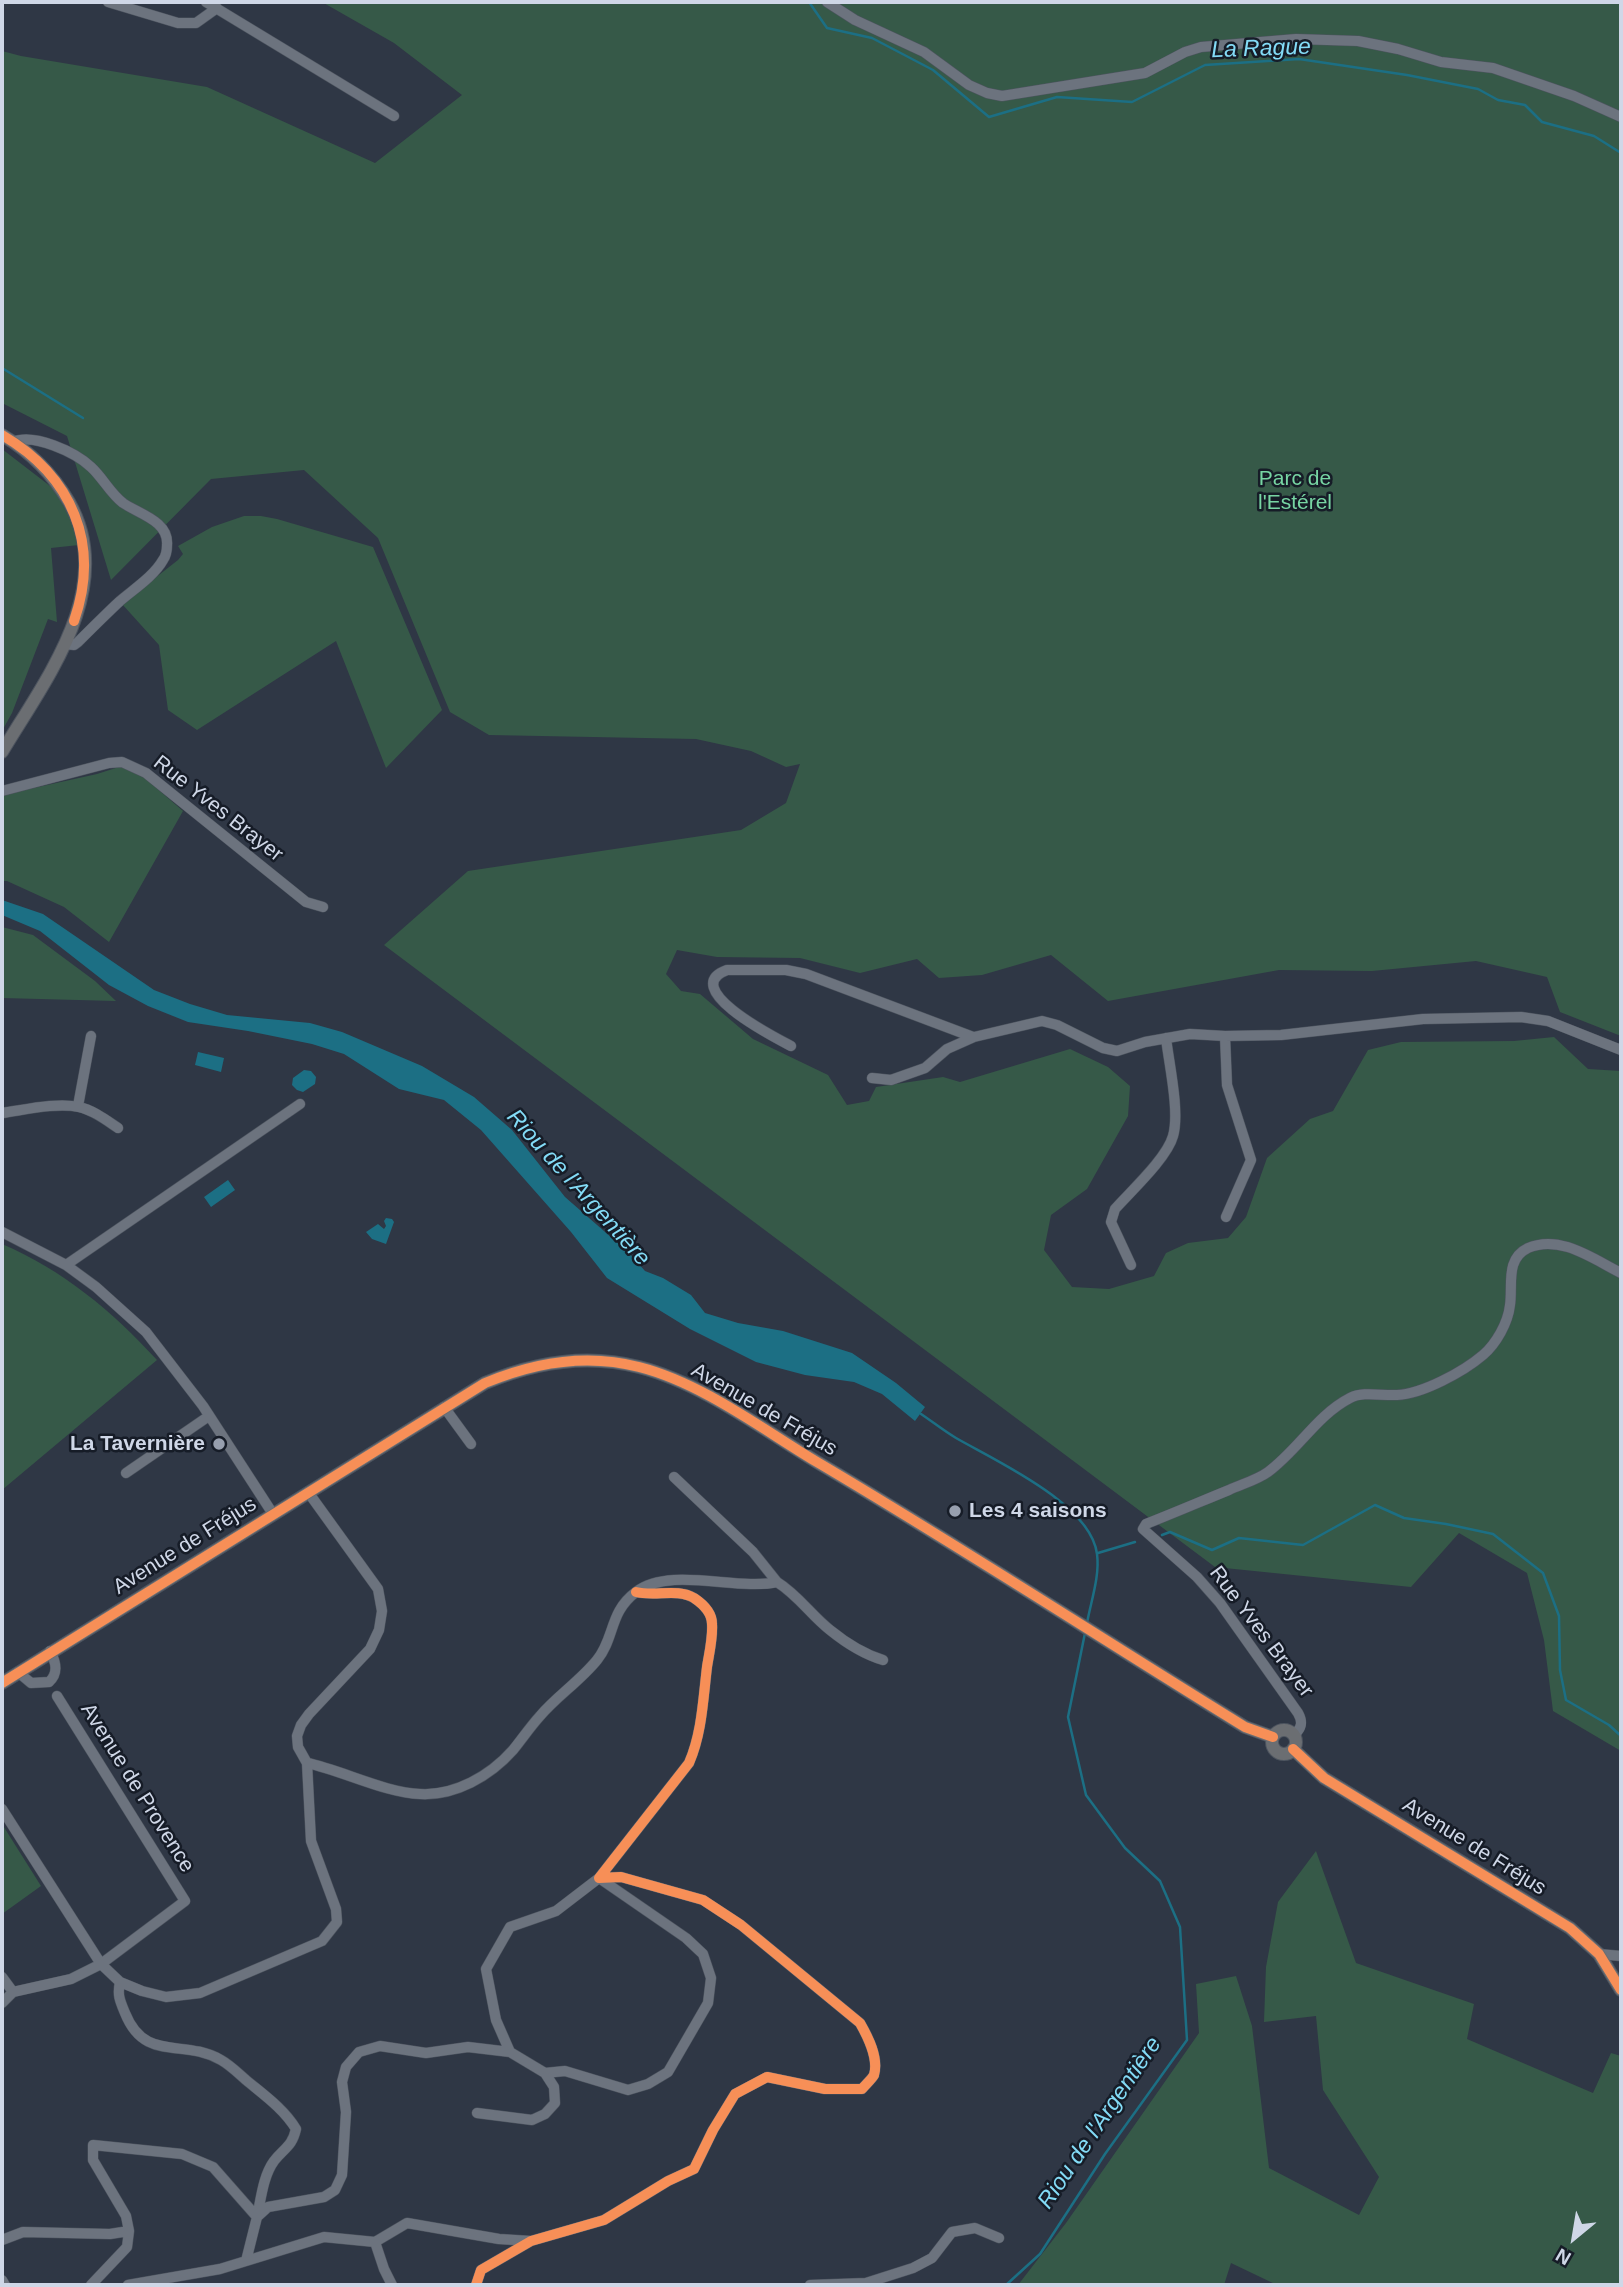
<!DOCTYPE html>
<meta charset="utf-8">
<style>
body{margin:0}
#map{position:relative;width:1623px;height:2287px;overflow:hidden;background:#2f3745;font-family:Helvetica,sans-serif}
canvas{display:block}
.frame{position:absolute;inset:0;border:4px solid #cfd7e7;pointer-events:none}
.north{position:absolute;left:1539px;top:2203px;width:70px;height:70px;-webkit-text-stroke:5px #161c27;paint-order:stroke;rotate:210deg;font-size:19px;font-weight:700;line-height:28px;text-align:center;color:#cfd7e7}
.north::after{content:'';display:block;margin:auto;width:24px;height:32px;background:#cfd7e7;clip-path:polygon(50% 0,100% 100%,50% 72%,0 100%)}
</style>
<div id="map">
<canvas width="1623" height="2287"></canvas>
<div class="frame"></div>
<div class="north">N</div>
</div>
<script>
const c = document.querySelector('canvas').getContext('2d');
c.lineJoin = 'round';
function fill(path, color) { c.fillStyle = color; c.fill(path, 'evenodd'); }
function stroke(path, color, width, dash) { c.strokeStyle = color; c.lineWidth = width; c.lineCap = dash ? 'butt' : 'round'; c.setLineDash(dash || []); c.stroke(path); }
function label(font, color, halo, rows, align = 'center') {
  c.font = font + ' Helvetica,sans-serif'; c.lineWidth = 5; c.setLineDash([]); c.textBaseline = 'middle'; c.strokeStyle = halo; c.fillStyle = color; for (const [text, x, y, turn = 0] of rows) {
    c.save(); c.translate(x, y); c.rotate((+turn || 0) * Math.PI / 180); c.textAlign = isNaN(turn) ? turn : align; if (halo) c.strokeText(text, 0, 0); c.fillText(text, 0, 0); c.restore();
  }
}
fill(new Path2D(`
 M322,2H1621V1036L1560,1012L1547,977L1476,961L1372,971L1279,970L1108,1001L1051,955L982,975L939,978L917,959L860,973L800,958L717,957L677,950L666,974L681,991L700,994L753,1039L828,1075L847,1105L869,1101L876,1087L943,1077L960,1082L1070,1049L1108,1067L1130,1086L1128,1116L1087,1189L1051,1215L1044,1250L1072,1287L1109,1289L1154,1276L1166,1253L1188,1243L1228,1238L1246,1217L1267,1158L1310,1119L1333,1111L1368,1050L1401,1042L1514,1041L1554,1037L1588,1069L1621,1071V1751L1553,1711L1544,1640L1527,1573L1459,1533L1411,1587L1215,1567L384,945L468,871L741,830L786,803L800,764L786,767L751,751L696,739L489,735L450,712L378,538L304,470L211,479L111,580L67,436L2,403V51L21,56L207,87L375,163L462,95L394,43Z
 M2,449L54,489L73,523L79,545L51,548L57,622L48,619L12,713L2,731Z
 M244,516H261L277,519L373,547L442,710L386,768L336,641L197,730L168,710L159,645L122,604L178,560L183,554L178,546L212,527Z
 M122,766L146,779L183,811L109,942L64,907L7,881H2V795L97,774Z
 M2,927L33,935L95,981L116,1001L2,998Z
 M2,1244C63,1270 112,1311 157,1360L2,1490Z
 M2,1824L41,1886L2,1914Z
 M1316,1851L1356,1963L1474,2004L1467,2039L1593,2093L1611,2053L1621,2056V2285H1277L1231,2263L1224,2285H1018L1066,2223L1199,2033L1196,1984L1236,1976L1252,2026L1269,2168L1359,2215L1379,2177L1323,2090L1316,2016L1264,2022L1266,1967L1278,1902Z`), '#365948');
fill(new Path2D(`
 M2,900L43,914L154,990L190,1004L227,1015L310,1023L342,1032L422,1066L474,1097L512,1130L565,1197L628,1252L645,1271L663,1278L691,1295L705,1313L738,1323L783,1331L852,1353L896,1383L925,1407L915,1421L882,1394L854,1382L805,1375L756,1362L690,1329L607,1278L571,1232L481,1130L444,1100L399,1089L344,1054L312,1044L248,1031L188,1022L148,1006L109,985L40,931L2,915Z
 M198,1052L224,1058L221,1072L195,1065Z
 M304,1070L311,1071L316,1077L315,1084L303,1092L297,1090L292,1085L293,1078Z
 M228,1180L235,1190L211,1207L204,1197Z
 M386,1218L392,1219L394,1222L386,1244L372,1239L366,1232L378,1224L384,1229L386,1226L384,1221Z`), '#1c6f84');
stroke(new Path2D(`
 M809,2L827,28L872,38L933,70L989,117L1057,97L1132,102L1205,65L1299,59L1407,75L1478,89L1498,100L1525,105L1542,122L1594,136L1621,153
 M2,368L83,418
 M921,1414C933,1422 944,1431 956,1438C996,1461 1091,1504 1097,1554C1100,1576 1091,1601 1087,1623
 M1162,1535L1170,1532L1212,1550L1239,1538L1303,1545L1375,1505L1404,1518L1446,1524L1493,1534L1543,1573L1559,1616L1560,1670L1566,1700L1609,1725L1621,1736
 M1098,1553L1135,1542
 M1006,2285L1040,2254L1105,2154L1187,2040L1180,1927L1160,1881L1125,1848L1086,1795L1068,1717L1085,1633`), '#1c6f84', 2.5);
const minor = new Path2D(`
 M108,2L178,23H196L217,8
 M206,2L394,116
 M827,2L855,20L924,52L969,85L987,93L1002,96L1145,73L1185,52L1201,47L1296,39L1358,41L1398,49L1441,62L1493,68L1574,96L1621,117
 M13,442C34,433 75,452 91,467C103,478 110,493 123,503C139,514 169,521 167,545C167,550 166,556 163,560C154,576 134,589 120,601C106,614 92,628 78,642L74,645L65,644
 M2,791L109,763L122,762L146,773L306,902L323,907
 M1225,1036L1227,1085L1251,1160L1226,1217
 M791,1046C774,1037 678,988 727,970H786L806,974L973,1037
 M872,1078L891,1080L925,1068L947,1049L974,1037L1042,1021L1057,1025L1103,1048L1117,1051L1145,1042L1190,1034L1225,1036L1281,1035L1423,1019L1521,1017L1548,1021L1621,1050
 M78,1106L91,1036
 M2,1113C24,1110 57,1102 79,1107C93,1110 106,1120 118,1128
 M2,1232L66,1265L96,1287L146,1332L203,1406L273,1514
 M66,1265L300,1104
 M1131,1265L1111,1222L1115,1209C1131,1191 1167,1158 1173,1136C1180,1112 1169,1064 1166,1038
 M444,1407L471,1444
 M126,1473L209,1416
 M674,1477L753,1552L777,1582
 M18,1672L31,1683L49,1682C59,1673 56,1662 50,1651
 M1294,1735C1302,1728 1303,1722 1298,1713L1220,1603L1197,1577L1143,1529L1146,1524C1174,1513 1202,1501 1229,1490C1242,1484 1257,1480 1268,1472C1298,1450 1317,1415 1350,1398C1363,1391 1382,1396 1397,1395C1422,1394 1463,1372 1483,1355C1496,1344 1508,1323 1510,1305C1513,1285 1505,1259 1528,1248C1560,1234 1593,1259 1621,1273
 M307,1763C341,1770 386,1793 420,1794C455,1796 490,1776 513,1750C522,1739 530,1727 540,1716C557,1696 580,1681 597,1660C615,1638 609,1612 636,1592C670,1566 737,1591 777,1582C798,1595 811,1615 830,1630C846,1643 863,1654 883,1660
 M2,1809L101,1964L120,1982L142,1991L166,1997L200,1993L322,1941L337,1922L336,1909L311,1841L307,1763L298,1747L297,1736L301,1725L309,1714L370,1649L379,1630L382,1611L378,1589L308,1492
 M1599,1954L1621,1956
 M2,1977L13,1992L2,2003
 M120,1982C117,1995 120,2001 125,2013C145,2063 183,2038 221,2060C230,2065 238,2073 246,2080C264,2095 284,2109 296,2129C292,2147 284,2148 274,2161C263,2176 261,2199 257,2217
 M13,1992L71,1979L101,1964L185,1901L57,1696
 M477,2113L532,2120L545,2114L555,2103L554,2087L545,2073L510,2052L496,2020L486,1969L510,1927L556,1911L599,1878L686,1938L703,1954L711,1978L708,2003L668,2072L648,2084L628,2090L565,2071L545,2073
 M257,2217L268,2207L324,2197L335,2190L342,2175L346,2112L342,2082L346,2067L359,2052L380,2046L426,2053L468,2047L510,2052
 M2,2240L23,2232L110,2234L129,2231
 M375,2242L407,2223L499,2239L531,2241
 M375,2242L384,2269L392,2285
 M2,2280L5,2285
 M91,2285L127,2247L129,2231L126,2216L93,2160V2145L182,2154L213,2167L257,2217L246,2261
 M128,2285L220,2269L324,2237L375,2242
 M476,2285L481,2270L531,2241L604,2220L668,2181L694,2169L713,2130L735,2094L767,2077L825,2089H862C865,2085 872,2079 874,2075C879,2058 868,2037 860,2023L741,1925L703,1900L621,1877L599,1878L689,1763C702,1733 703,1700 707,1667C709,1654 713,1638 712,1624C712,1613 703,1604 694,1598C677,1588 655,1597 636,1592
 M810,2285L866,2283L913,2268L932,2258L952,2232L975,2228L999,2238`);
const major = new Path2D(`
 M2,435C31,452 52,473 69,502C118,588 45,680 2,752
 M2,1683L485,1383C535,1362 586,1353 639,1367C702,1383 762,1429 817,1462C961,1547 1102,1639 1245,1727L1273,1737
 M1272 1742a12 12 0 1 1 24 0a12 12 0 1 1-24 0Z
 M1293,1749L1324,1778L1570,1928L1599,1954L1621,1990`);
stroke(minor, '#4d545f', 11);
stroke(major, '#4d545f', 14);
stroke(minor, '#6c737e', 10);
stroke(major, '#6b6e72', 12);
stroke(new Path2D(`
 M2,435C72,476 101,544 74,621
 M2,1683L485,1383C535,1362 586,1353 639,1367C702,1383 762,1429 817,1462C961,1547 1102,1639 1245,1727L1273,1737
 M1293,1749L1324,1778L1570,1928L1599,1954L1621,1990
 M476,2285L481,2270L531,2241L604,2220L668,2181L694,2169L713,2130L735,2094L767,2077L825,2089H862C865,2085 872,2079 874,2075C879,2058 868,2037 860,2023L741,1925L703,1900L621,1877L599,1878L689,1763C702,1733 703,1700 707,1667C709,1654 713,1638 712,1624C712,1613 703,1604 694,1598C677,1588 655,1597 636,1592`), '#f78f57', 10);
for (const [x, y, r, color] of [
 [219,1444,7,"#979fae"],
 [955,1511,7,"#979fae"]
]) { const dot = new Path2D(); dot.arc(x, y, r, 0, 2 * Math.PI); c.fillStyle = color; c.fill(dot); stroke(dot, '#161c27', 2.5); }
label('21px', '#77d5a3', '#161c27', [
 ["Parc de",1295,479],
 ["l'Estérel",1295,503]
]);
label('21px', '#cfd7e7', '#161c27', [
 ["Rue Yves Brayer",218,809,38],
 ["Avenue de Fréjus",764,1410,30],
 ["Avenue de Fréjus",185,1546,-32],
 ["Rue Yves Brayer",1261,1632,53],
 ["Avenue de Provence",137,1788,58],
 ["Avenue de Fréjus",1474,1847,32]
]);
label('bold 21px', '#cfd7e7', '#161c27', [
 ["La Tavernière",205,1444],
 ["Les 4 saisons",969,1511,"left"]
], 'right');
label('italic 23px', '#83dbf6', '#161c27', [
 ["La Rague",1261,49,-2],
 ["Riou de l'Argentière",578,1188,48],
 ["Riou de l'Argentière",1100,2123,-56]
]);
</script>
